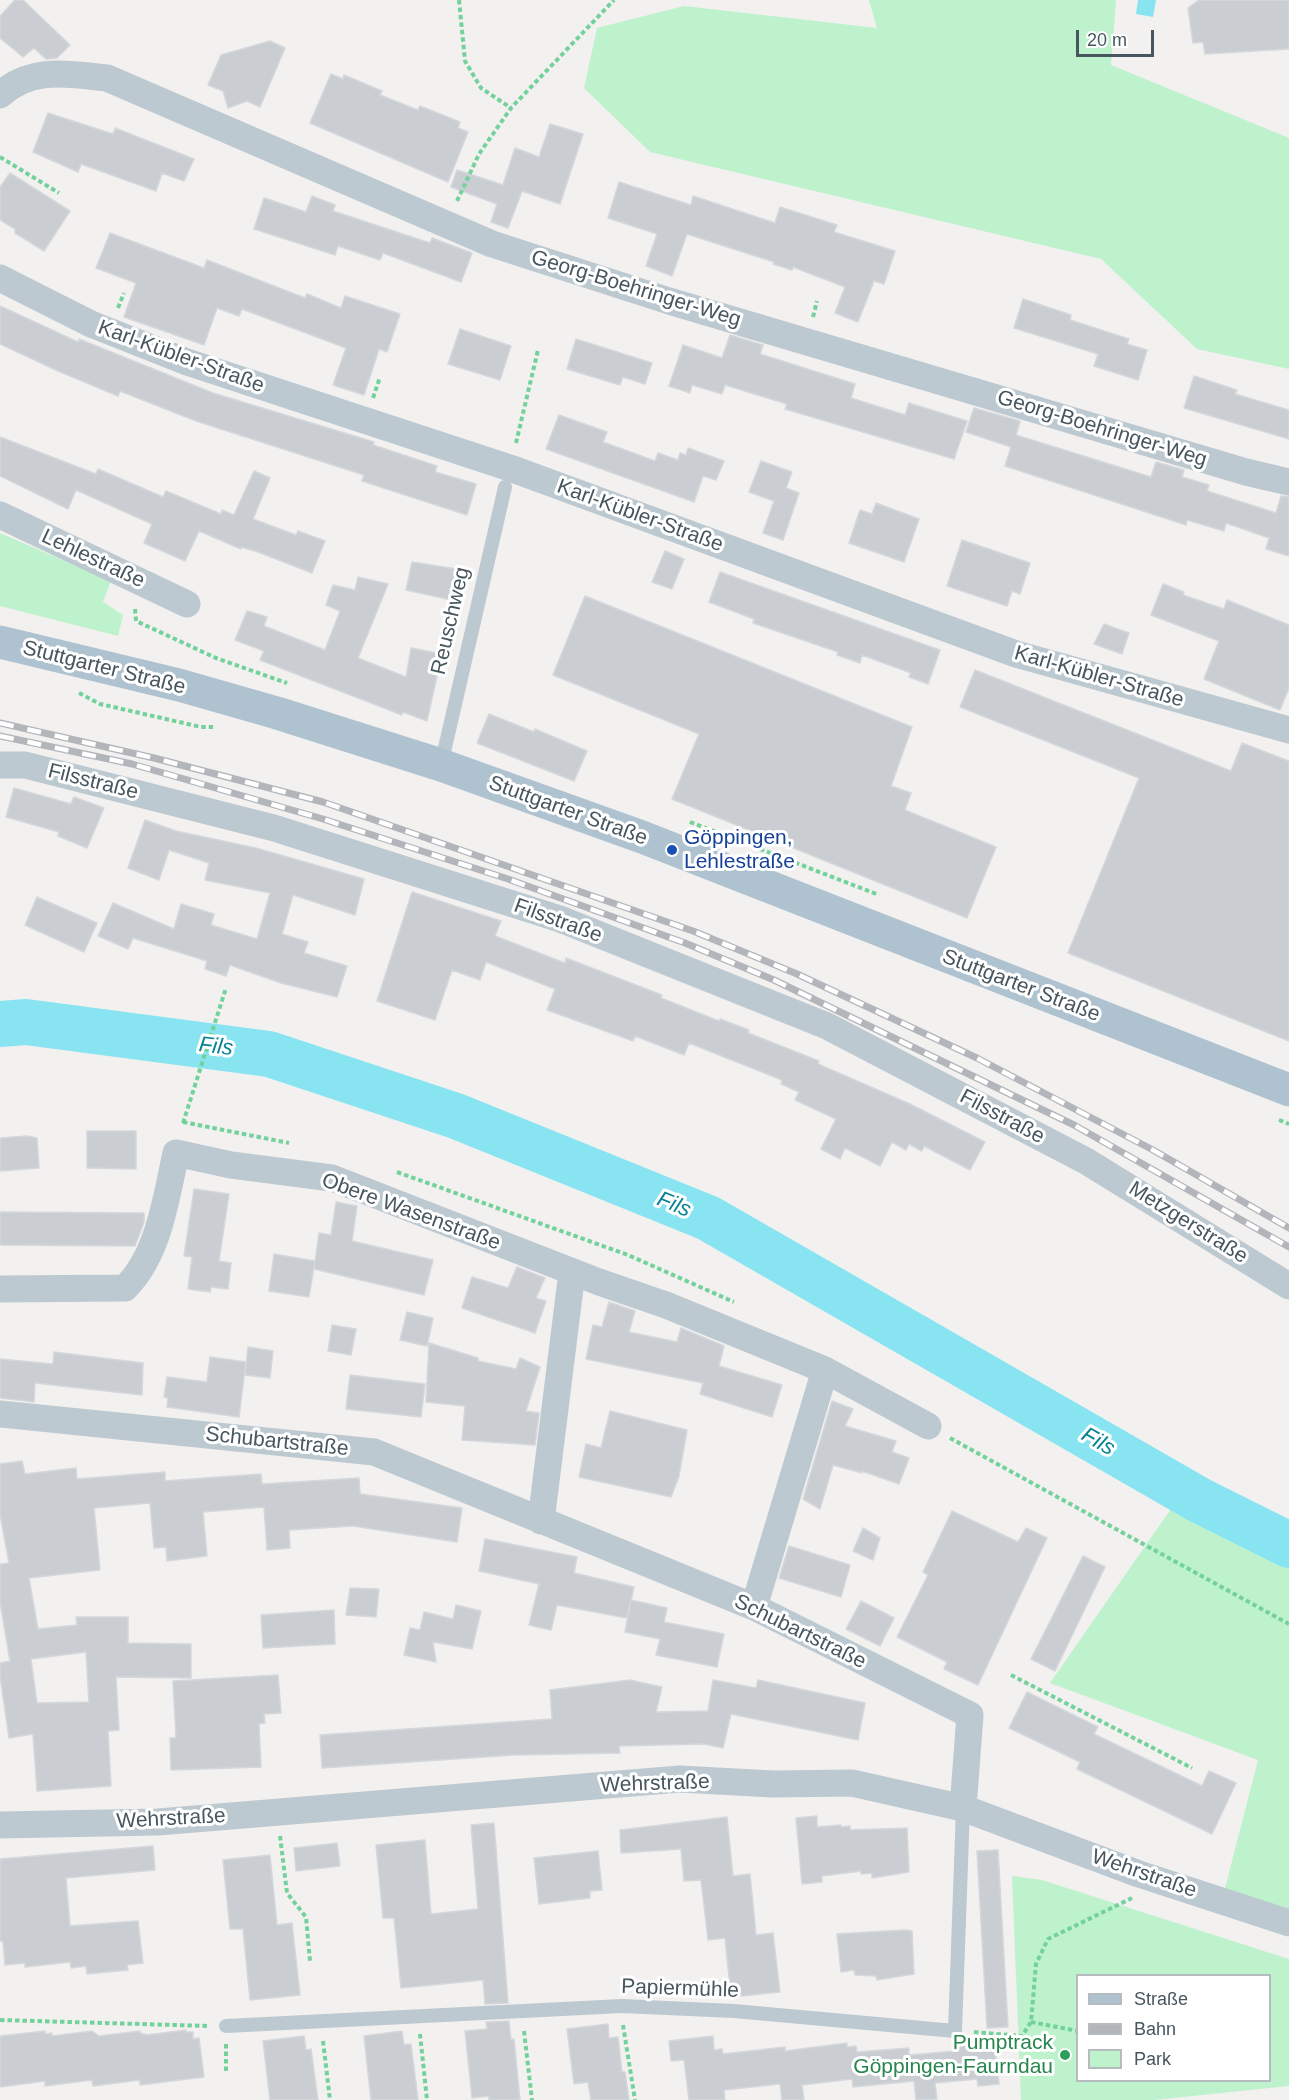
<!DOCTYPE html>
<meta charset="utf-8">
<style>
body{margin:0}
#map{position:relative;width:1289px;height:2100px;overflow:hidden;background:#f3f0f0;font-family:Helvetica,sans-serif}
canvas{display:block}
.legend{position:absolute;left:1076px;top:1974px;width:195px;height:108px;box-sizing:border-box;background:#fff;border:2px solid #b5bbbf;margin:0;padding:8px 10px;list-style:none;font-size:18px;color:#47565f}
.legend li{display:flex;align-items:center;gap:12px;height:30px}
.legend b{width:30px;border:2px solid #b5bbbf}
.scale{position:absolute;left:1076px;top:30px;width:78px;height:27px;box-sizing:border-box;border:3px solid #47565f;border-top:0;padding-left:8px;font-size:18px;line-height:21px;white-space:nowrap;color:#47565f;-webkit-text-stroke:4px #fff;paint-order:stroke}
</style>
<div id="map">
<canvas width="1289" height="2100"></canvas>
<ul class="legend">
<li><b style="height:8px;background:#afc2d0"></b>Straße</li>
<li><b style="height:8px;background:#b2b6bb"></b>Bahn</li>
<li><b style="height:16px;background:#bdf2cd"></b>Park</li>
</ul>
<div class="scale">20 m</div>
</div>
<script>
const c = document.querySelector('canvas').getContext('2d');
c.lineJoin = 'round';
function fill(path, color) { c.fillStyle = color; c.fill(path, 'evenodd'); }
function stroke(path, color, width, dash) { c.strokeStyle = color; c.lineWidth = width; c.lineCap = dash ? 'butt' : 'round'; c.setLineDash(dash || []); c.stroke(path); }
function label(font, color, halo, rows, align = 'center') {
  c.font = font + ' Helvetica,sans-serif'; c.lineWidth = 6; c.setLineDash([]); c.textBaseline = 'middle'; c.strokeStyle = halo; c.fillStyle = color; for (const [text, x, y, turn = 0] of rows) {
    c.save(); c.translate(x, y); c.rotate((+turn || 0) * Math.PI / 180); c.textAlign = isNaN(turn) ? turn : align; if (halo) c.strokeText(text, 0, 0); c.fillText(text, 0, 0); c.restore();
  }
}
fill(new Path2D(`
 M869,0H1116L1111,65L1289,138V369L1197,349L1101,259L650,152L584,88L597,28L684,6L877,28Z
 M0,533L111,581L103,602L123,615L118,636L0,606Z
 M1173,1506L1289,1565V1911L1222,1900L1258,1760L1050,1683Z
 M1012,1876L1042,1880L1289,1959V2086L1154,2100H1021ZM1078,1976H1270V2080H1078Z`), '#bdf2cd');
fill(new Path2D(`
 M1138,0H1156L1153,17L1136,14Z`), '#88e4f1');
stroke(new Path2D(`
 M0,1024L26,1022L269,1054L456,1116L708,1218L1199,1500L1289,1545`), '#88e4f1', 46);
const building = new Path2D(`
 M15,0H23L70,45L57,58L46,59L34,48L23,57L0,38V16Z
 M1199,0H1289V49L1205,54L1203,42L1193,43L1188,8Z
 M270,41L285,48L260,107L247,101L228,108L223,91L208,85L221,55Z
 M331,74L343,79L344,75L382,91L380,95L418,110L420,106L460,122L458,128L468,132L448,182L310,123Z
 M48,113L113,134L115,128L194,159L184,181L162,173L156,191L81,164L78,172L33,152Z
 M550,124L583,134L560,204L522,191L508,228L491,222L497,204L451,187L457,170L503,185L515,148L539,157Z
 M10,173L70,211L44,251L15,233V229L0,220V187Z
 M619,182L691,205L693,196L775,223L780,207L837,225L834,232L895,251L884,284L874,281L858,322L835,313L845,287L793,267L792,270L773,264L774,262L687,234L672,276L646,266L657,234L608,218Z
 M312,196L335,205L333,211L430,243L432,238L472,253L461,282L383,253L380,260L338,246L335,255L254,229L264,198L306,212Z
 M110,233L204,268L207,260L305,298L307,294L341,308L345,296L400,314L387,352L379,349L364,395L333,385L346,348L242,309L239,316L217,308L204,345L124,317L136,283L96,268Z
 M1023,299L1071,315L1070,320L1129,339L1127,344L1147,350L1138,380L1094,366L1098,354L1014,328Z
 M0,306L78,342L79,339L213,393L374,442L373,445L437,466L435,472L476,484L467,515L362,481L364,475L196,421L120,391L118,396L58,371L0,344Z
 M460,329L511,346L500,380L448,364Z
 M730,335L763,345L760,354L855,384L851,398L905,415L909,403L967,421L954,459L785,409L787,404L725,385L722,394L692,385L690,393L669,386L683,345L722,358Z
 M576,339L652,363L645,384L623,377L620,385L567,369Z
 M1194,376L1237,390L1235,394L1289,410V439L1184,408Z
 M974,408L1020,421L1016,435L1151,477L1156,462L1184,470L1182,477L1209,485L1207,491L1276,513L1281,496L1289,497V556L1266,549L1269,538L1226,523L1224,531L1187,520L1186,525L1005,466L1011,447L966,432Z
 M559,415L607,432L603,442L655,461L658,453L678,460L680,453L686,455L688,448L724,461L716,480L703,476L694,502L546,449Z
 M0,437L96,474L98,469L163,497L166,491L221,514L222,510L234,515L254,471L270,478L253,519L296,535L298,531L325,541L312,573L258,552L242,547L241,549L199,531L185,561L144,543L152,524L76,490L68,509L0,476Z
 M761,461L792,472L786,488L799,493L783,540L763,533L774,501L749,492Z
 M876,503L919,519L904,562L849,543L860,510L872,514Z
 M962,540L1030,563L1020,594L1012,591L1007,606L947,586Z
 M665,551L684,559L672,589L652,582Z
 M412,562L463,570L456,601L406,590Z
 M720,572L940,650L928,684L909,677L911,673L862,655L860,663L837,655L838,652L753,623L754,619L709,602Z
 M358,577L388,584L358,658L406,677L411,648L442,654L427,721L403,712L402,715L260,660L264,651L235,640L247,611L267,617L264,626L325,650L340,611L326,605L333,585L355,590Z
 M1163,584L1184,592L1183,595L1224,609L1227,600L1289,625V688L1280,710L1204,679L1219,641L1151,615Z
 M585,596L912,727L891,786L911,793L905,810L996,847L967,918L672,799L699,734L553,675Z
 M1104,624L1129,633L1122,654L1094,644Z
 M975,670L1231,771L1242,743L1289,761V1041L1068,953L1139,778L960,707Z
 M489,714L534,732L535,729L587,751L574,781L477,743Z
 M14,788L71,804L74,797L104,808L87,848L58,836L59,832L6,817Z
 M145,820L176,831L256,848L364,879L355,915L293,895L282,934L308,942L304,953L347,966L337,997L281,983L230,965L226,976L205,969L207,961L133,938L128,949L98,936L113,903L174,929L181,904L214,914L211,925L257,939L270,893L205,880L209,863L169,850L159,880L128,868Z
 M412,892L501,921L495,936L565,963L566,958L662,995L661,998L719,1021L720,1019L749,1030L748,1033L819,1061L818,1064L910,1104L985,1142L970,1170L924,1146L922,1151L909,1144L906,1150L892,1142L880,1166L845,1148L840,1159L821,1149L836,1119L795,1100L799,1092L781,1084L782,1080L689,1043L684,1055L635,1036L633,1041L547,1010L555,989L486,962L480,980L452,970L435,1020L377,1001Z
 M37,897L97,923L84,952L25,925Z
 M87,1131H136V1169L87,1168Z
 M27,1136L37,1138L39,1168L0,1171V1138Z
 M194,1189L229,1194L219,1261L231,1263L228,1289L211,1287L210,1292L188,1289L192,1257L184,1256Z
 M336,1202L357,1206L352,1241L433,1260L424,1295L314,1269L319,1233L331,1235Z
 M0,1212L144,1213V1222L135,1246L0,1245Z
 M274,1254L315,1261L309,1297L269,1291Z
 M517,1267L545,1278L536,1298L546,1301L535,1333L462,1308L472,1277L508,1288Z
 M609,1302L635,1311L629,1332L677,1342L681,1328L724,1346L719,1366L782,1385L772,1417L700,1394L703,1383L586,1359L593,1325L602,1327Z
 M407,1312L433,1318L427,1346L400,1340Z
 M332,1325L356,1329L351,1355L328,1351Z
 M429,1343L478,1358V1361L516,1369L520,1358L540,1367L526,1411L539,1413L535,1445L462,1440L465,1406L426,1402Z
 M248,1347L273,1351L270,1378L245,1375Z
 M54,1352L143,1363L142,1395L35,1383L34,1402L0,1398V1359L53,1364Z
 M210,1357L246,1362L239,1417L167,1407L168,1398L164,1397L167,1377L207,1382Z
 M350,1375L425,1384L421,1417L346,1409Z
 M832,1401L853,1409L845,1426L896,1441L892,1452L909,1458L899,1484L862,1471V1473L833,1465L820,1509L803,1499Z
 M610,1411L687,1430L679,1476L671,1497L579,1477L586,1444L601,1448Z
 M22,1461L25,1474L76,1468L77,1479L165,1472V1481L261,1474L262,1484L359,1478L360,1494L462,1508L457,1542L353,1526L289,1530L290,1548L267,1550L264,1507L203,1512L207,1556L167,1561L166,1547L154,1548L150,1503L94,1508L100,1570L29,1578L38,1629L77,1625L76,1617H128V1643L191,1644V1678L116,1677L119,1730L108,1731L111,1786L37,1791L33,1734L9,1738L0,1676V1663L10,1661L0,1602V1564L9,1563L0,1514V1464ZM86,1652L89,1702L37,1703L31,1659Z
 M952,1511L1018,1542L1026,1528L1047,1538L978,1685L944,1669L947,1662L897,1637L928,1575L923,1572Z
 M863,1528L880,1538L873,1560L853,1551Z
 M485,1539L577,1557L574,1573L634,1587L627,1618L557,1605L551,1630L529,1625L539,1584L479,1571Z
 M789,1546L850,1565L841,1597L779,1578Z
 M1083,1556L1105,1567L1055,1671L1031,1659Z
 M350,1588L379,1589L376,1617L346,1615Z
 M631,1600L667,1608L664,1622L724,1634L717,1667L656,1655L660,1639L625,1632Z
 M861,1601L894,1618L880,1646L846,1629Z
 M456,1605L481,1611L472,1649L433,1642L436,1662L404,1655L410,1628L420,1630L424,1612L453,1619Z
 M334,1610L335,1644L263,1648L261,1615Z
 M278,1675L281,1713L264,1714L265,1723L259,1724L261,1767L171,1770L170,1738H176L173,1681Z
 M630,1680L662,1687L656,1712L708,1711L713,1680L756,1688L758,1680L865,1703L858,1740L731,1714L723,1748L704,1744L619,1746L620,1753L514,1755L322,1768L320,1735L552,1719L550,1690Z
 M1027,1692L1098,1727L1094,1734L1202,1786L1209,1771L1236,1783L1212,1834L1077,1769L1080,1762L1009,1728Z
 M817,1816V1827L841,1825V1827L850,1826V1830L907,1828L909,1872L872,1878V1873L861,1874V1871L822,1876V1882L802,1884L796,1818Z
 M727,1817L733,1876L750,1874L756,1935L773,1933L780,1992L731,1997L725,1938L708,1940L701,1880L684,1881L681,1849L621,1853L620,1830Z
 M494,1823L508,2003L485,2004L483,1980L401,1988L394,1918H383L376,1845L425,1840L431,1914L478,1909L471,1825Z
 M337,1843L340,1866L296,1871L294,1848Z
 M153,1846L155,1870L66,1878L70,1926L138,1921L143,1963L127,1965L128,1970L87,1974L86,1966L71,1968L70,1962L25,1967V1963L5,1965L3,1941H0V1859Z
 M998,1850L1008,2027L987,2028L977,1851Z
 M598,1851L602,1890L590,1891V1898L539,1904L534,1858Z
 M270,1855L277,1925L292,1923L300,1995L250,2000L243,1929H230L223,1860Z
 M904,1930L912,1931L914,1974L877,1980L876,1976L855,1975L854,1970L841,1972L837,1934Z
 M509,2021L511,2040L514,2039L520,2100H489V2096L472,2098L465,2031L487,2029L486,2022Z
 M608,2024L609,2038L618,2037L622,2072H625L629,2100H591L588,2082L574,2084L567,2029Z
 M186,2030V2032H193V2039L199,2038L204,2077L140,2085V2080L93,2086L92,2080L45,2086V2081L0,2087V2036L45,2031V2034L52,2033V2036L92,2031L99,2036L140,2031V2033L147,2035Z
 M402,2031L404,2045L411,2044L418,2100H371L364,2036Z
 M304,2036L306,2050L311,2049L318,2100H270L263,2041Z
 M713,2036L714,2050L722,2049L723,2054L785,2047V2051L847,2043V2047L856,2046L857,2052L909,2048V2055L956,2051V2046L994,2042L999,2084L978,2086L977,2079L935,2083L937,2099L916,2100L914,2081L853,2087L852,2079L802,2085L804,2100H782L780,2084L724,2090L725,2100H689L684,2060L671,2061L669,2041Z`);
fill(building, '#caced3');
stroke(building, '#d4d7dc', 1.5);
stroke(new Path2D(`
 M459,0L465,61L481,88L511,108
 M0,157L59,193
 M457,201L479,154L511,108L614,0
 M118,308L124,293
 M813,317L817,301
 M373,398L380,377
 M516,443L538,350
 M135,609L136,621L216,658L287,683
 M79,693L100,704L201,727H213
 M690,822L879,895
 M1279,1120L1289,1124
 M183,1122L289,1143
 M183,1123L226,988
 M397,1172L628,1255L734,1302
 M950,1438L1289,1624
 M1011,1675L1192,1768
 M280,1836L287,1893L306,1917L310,1961
 M0,2020L209,2026
 M1031,2022L1078,2031
 M623,2025L635,2100
 M524,2031L532,2100
 M974,2032L1022,2036L1031,2022L1036,1964L1048,1939L1132,1898
 M420,2034L427,2100
 M323,2041L330,2100
 M226,2044V2072`), '#73d29c', 4, [4.5, 3]);
stroke(new Path2D(`
 M441,765L505,487
 M226,2026L622,2006L734,2011L955,2031L963,1808`), '#bdc9d0', 14);
stroke(new Path2D(`
 M0,95C31,66 69,74 107,78L492,244L669,301L1246,472L1289,482
 M0,278L91,324L187,362L510,468L1016,654L1289,730
 M0,515L187,604
 M0,765H25L274,828L560,919L827,1026L1086,1161L1289,1286
 M0,1289L125,1288C159,1255 166,1198 176,1153L231,1165L332,1178L599,1282L666,1305L825,1370L928,1426
 M0,1414L374,1452L754,1607L970,1715L963,1808
 M541,1521L572,1272
 M754,1607L825,1370
 M0,1825L158,1822L680,1779L773,1784L852,1783L963,1808L1139,1874L1289,1923`), '#bdc9d0', 27);
stroke(new Path2D(`
 M0,642L179,685L277,713L441,765L642,837L1289,1090`), '#afc2d0', 33);
const rail = new Path2D(`
 M0,723L154,758L323,802L693,931L797,974L977,1058L1153,1150L1289,1228
 M0,736L132,764L323,819L508,879L685,943L774,980L1074,1125L1289,1247`);
stroke(rail, '#b2b6bb', 7);
stroke(rail, '#fff', 4.5, [14]);
for (const [x, y, r, color] of [
 [672,850,6,"#1a4fb4"],
 [1065,2055,6,"#2e9e5b"]
]) { const dot = new Path2D(); dot.arc(x, y, r, 0, 2 * Math.PI); c.fillStyle = color; c.fill(dot); stroke(dot, '#fff', 2); }
label('21px', '#47565f', '#fff', [
 ["Georg-Boehringer-Weg",636,289,17],
 ["Karl-Kübler-Straße",181,357,20],
 ["Georg-Boehringer-Weg",1102,429,17],
 ["Karl-Kübler-Straße",640,516,20],
 ["Lehlestraße",93,559,25],
 ["Reuschweg",451,621,-77],
 ["Stuttgarter Straße",104,668,14],
 ["Karl-Kübler-Straße",1099,677,16],
 ["Filsstraße",93,782,14],
 ["Stuttgarter Straße",568,811,20],
 ["Filsstraße",558,921,20],
 ["Stuttgarter Straße",1021,986,21],
 ["Filsstraße",1002,1117,28],
 ["Obere Wasenstraße",411,1212,20],
 ["Metzgerstraße",1188,1223,32],
 ["Schubartstraße",277,1442,6],
 ["Schubartstraße",800,1632,26],
 ["Wehrstraße",655,1784,-2],
 ["Wehrstraße",171,1819,-3],
 ["Wehrstraße",1144,1874,19],
 ["Papiermühle",680,1989,2]
]);
label('21px', '#164399', '#fff', [
 ["Göppingen,",684,838],
 ["Lehlestraße",684,862]
], 'left');
label('21px', '#27864d', '#fff', [
 ["Pumptrack",1053,2043],
 ["Göppingen-Faurndau",1053,2067]
], 'right');
label('italic 22px', '#078293', '#fff', [
 ["Fils",216,1047,7],
 ["Fils",674,1205,22],
 ["Fils",1098,1442,30]
]);
</script>
